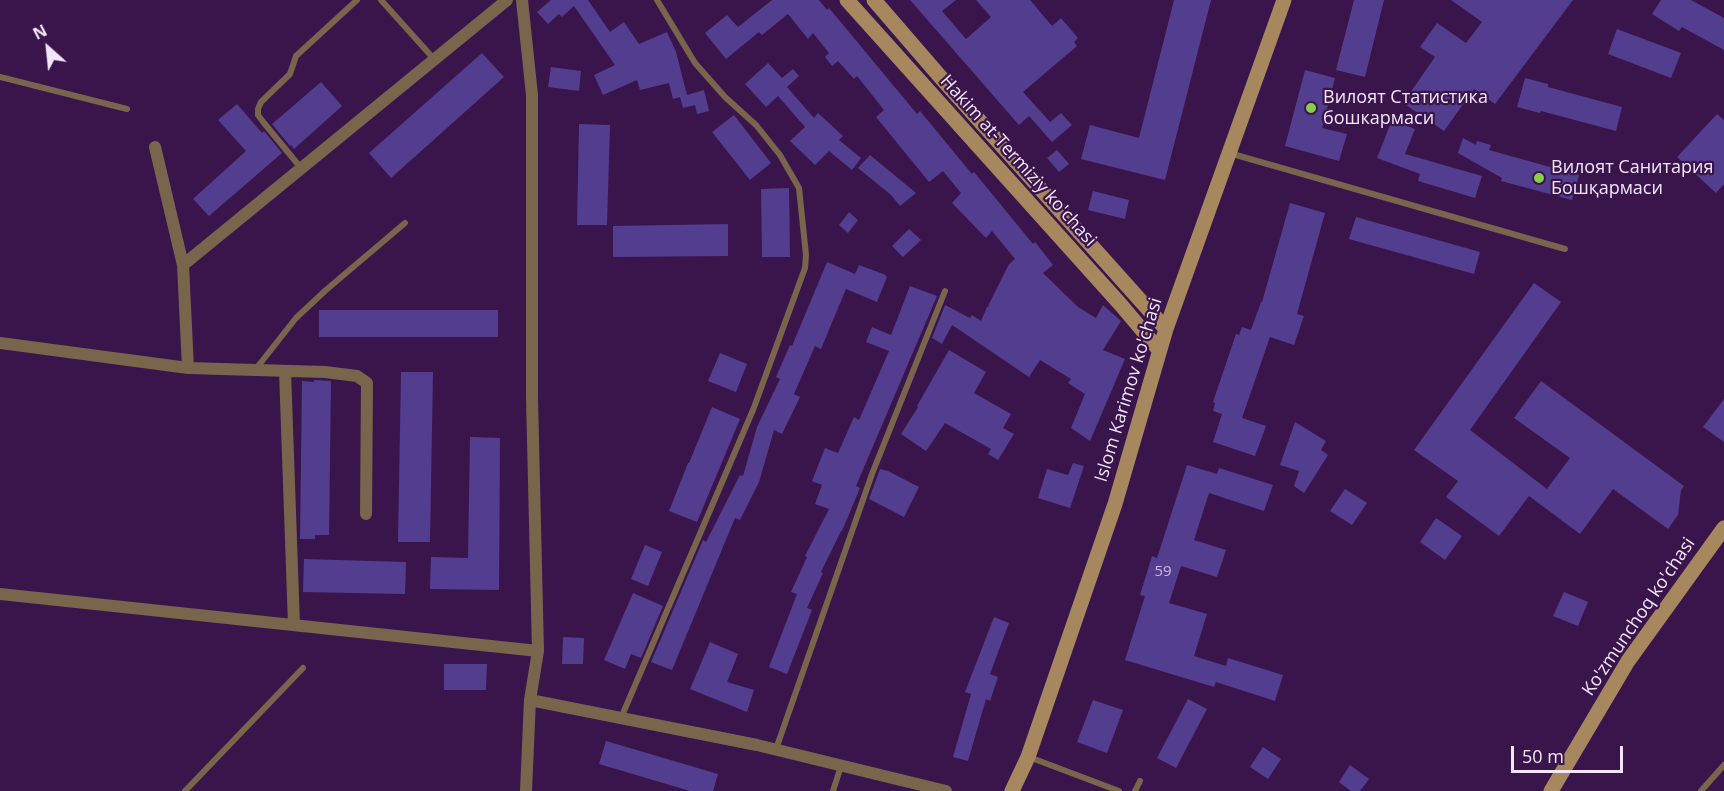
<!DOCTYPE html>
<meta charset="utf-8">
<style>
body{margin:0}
#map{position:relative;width:1724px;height:791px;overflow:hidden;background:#3a154c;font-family:"Open Sans",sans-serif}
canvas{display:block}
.north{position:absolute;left:18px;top:18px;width:60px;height:60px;-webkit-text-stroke:4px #3a154c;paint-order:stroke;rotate:333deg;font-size:16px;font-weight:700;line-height:24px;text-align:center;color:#f3e6fb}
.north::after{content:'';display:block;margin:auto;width:21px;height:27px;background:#f3e6fb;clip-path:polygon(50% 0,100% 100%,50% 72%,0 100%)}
.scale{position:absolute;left:1511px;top:746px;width:112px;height:27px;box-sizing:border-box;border:3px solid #f3e6fb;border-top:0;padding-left:8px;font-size:18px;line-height:21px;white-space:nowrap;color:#f3e6fb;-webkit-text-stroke:4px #3a154c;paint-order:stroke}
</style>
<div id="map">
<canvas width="1724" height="791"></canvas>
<div class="north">N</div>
<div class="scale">50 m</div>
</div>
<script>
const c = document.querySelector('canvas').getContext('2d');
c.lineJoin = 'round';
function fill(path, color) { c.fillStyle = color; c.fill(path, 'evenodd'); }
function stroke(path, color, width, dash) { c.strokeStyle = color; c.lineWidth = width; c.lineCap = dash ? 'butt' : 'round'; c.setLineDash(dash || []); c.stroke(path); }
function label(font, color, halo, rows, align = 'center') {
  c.font = font + ' "Open Sans",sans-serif'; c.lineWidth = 4.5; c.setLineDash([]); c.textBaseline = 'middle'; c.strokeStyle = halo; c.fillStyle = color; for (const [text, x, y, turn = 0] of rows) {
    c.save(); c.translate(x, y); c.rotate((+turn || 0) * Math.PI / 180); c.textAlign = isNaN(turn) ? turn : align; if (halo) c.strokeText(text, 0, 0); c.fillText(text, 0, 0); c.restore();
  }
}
fill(new Path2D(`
 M551,0H588L610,32L624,22L639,44L667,32L676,52L687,95L704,90L709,111L697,114L695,105L683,108L680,97L673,99L669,83L640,90L637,80L603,95L594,75L615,65L574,6L562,17L559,14L548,24L537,12Z
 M772,0H819L827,10L829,8L917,114L920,111L972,174L974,172L1033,244L1035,242L1053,265L1043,273L1078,307L1096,318L1103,305L1121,321L1103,350L1125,359L1090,441L1071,428L1085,394L1068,383L1071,379L1040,360L1029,377L952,325L942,344L932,338L945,305L970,318L972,315L981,321L987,307H989L988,306L1009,264L1015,259L992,231L986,238L952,203L961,193L943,171L929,182L876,117L884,110L857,76L854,79L838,61L832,66L825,57L829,53L813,33L808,39L788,14L762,35L759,32L726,59L705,33L727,15L738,27Z
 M910,0H956L942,11L966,39L991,17L976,0H1030L1052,26L1061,18L1078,38L1074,42L1077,46L1023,92L1050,122L1061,113L1072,125L1052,142L1029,116L1019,125Z
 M1174,0H1211L1165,180L1081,159L1090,125L1139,138Z
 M1354,0H1384L1365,77L1336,70Z
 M1451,0H1573L1495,104L1474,89L1444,131L1403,103L1435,57L1420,47L1437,23L1466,43L1482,22Z
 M1661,0H1691L1724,18V50L1682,27L1679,31L1652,14Z
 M1617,29L1681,53L1671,78L1608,54Z
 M482,53L504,77L391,178L369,153Z
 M768,63L782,78L793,69L799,76L787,87L814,118L818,113L843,136L839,140L861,158L852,170L829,151L815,165L790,141L805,127L778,96L766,107L745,84Z
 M551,67L581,71L579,91L548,87Z
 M1305,70L1335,78L1322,128L1347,134L1339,161L1285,146Z
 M1525,78L1548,84V87L1622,107L1616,131L1541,111L1540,113L1517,107Z
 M321,82L342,106L294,149L291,145L290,146L272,124Z
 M237,104L262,133L264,131L282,153L209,216L193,199L246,151L218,120Z
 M1717,114L1724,120V184L1716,193L1677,157Z
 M734,115L771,163L750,180L712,132Z
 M1392,120L1415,129L1405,154L1482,176L1475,198L1418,181L1420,174L1377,158Z
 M579,124L610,125L607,225H577Z
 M1463,138L1476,145L1477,141L1491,145L1489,150L1579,175L1572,200L1501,181L1502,178L1458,153Z
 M1057,150L1069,164L1059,172L1047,158Z
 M870,155L916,193L900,206L891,195L858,168Z
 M789,188L790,257H762L761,189Z
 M1093,191L1129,200L1125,219L1088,210Z
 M1290,203L1325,213L1297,314L1304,316L1294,345L1270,337L1242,418L1266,426L1255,456L1213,442L1222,414L1213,411L1215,403L1213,402L1236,334L1239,335L1242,327L1251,330L1261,302H1262Z
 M849,212L858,220L848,233L839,225Z
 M1356,217L1480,252L1474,274L1349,239Z
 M728,224V256L613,257V226Z
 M909,229L921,240L903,257L892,246Z
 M827,262L855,274L859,265L886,275L885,276L887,277L877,302L846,289L821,349L815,346L794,394L800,397L782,434L774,430L759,482L740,520L735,518L672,670L651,662L703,540L706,542L740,475L743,476L757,427L780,379L776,377L790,345L792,346Z
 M1534,283L1561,302L1470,430L1547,489L1570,458L1514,418L1541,381L1684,486L1681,490L1678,515L1668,529L1613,489L1580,534L1529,496L1499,536L1446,497L1458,481L1414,450Z
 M910,286L937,296L856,486L860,488L842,531H841L821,572L823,573L807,608L812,610L787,674L769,667L797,594L791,592L807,557L805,556L829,509L815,504L822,485L812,481L825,448L838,453L854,417L859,420L889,351L866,342L872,327L891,335Z
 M319,310H498V337H319Z
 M949,350L986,372L974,393L1011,414L1003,428L1014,434L998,460L988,454L991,449L945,423L926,451L901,434L918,407L917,406Z
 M720,353L747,364L736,392L708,381Z
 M401,372H433L430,542H398Z
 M314,380L331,381L329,535H315V539H300L302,381L314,382Z
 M1724,399V442L1703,427Z
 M712,407L740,419L697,522L669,511L688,463H689Z
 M1295,422L1326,441L1321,450L1328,455L1304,493L1294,486L1299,471L1280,465Z
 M470,437L500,438L499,590L430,589L431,557L468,558Z
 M1073,463L1084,466L1070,508L1038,498L1047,469L1068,475Z
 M1187,465L1217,474L1219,468L1273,485L1264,511L1209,493L1194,540L1226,550L1217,577L1181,566L1169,603L1207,614L1194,656L1226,666L1228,658L1283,675L1275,701L1216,682L1214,687L1125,660L1145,596L1140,595L1152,556L1157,558Z
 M880,469L888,471L919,487L904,517L869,499Z
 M1345,489L1367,503L1352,525L1330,511Z
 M1436,518L1462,536L1445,560L1420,542Z
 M645,545L662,552L648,586L631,579Z
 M304,559L406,562L405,594L303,592Z
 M1564,592L1588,602L1578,626L1553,616Z
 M633,593L663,606L641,658L631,654L625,669L604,660Z
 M994,617L1009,623L990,674L998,677L990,701L986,699L968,761L953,757L971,694L965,692Z
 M563,637L584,638L583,664H562Z
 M710,642L738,654L727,682L754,690L747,712L690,689Z
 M444,664H487L486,690H444Z
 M1188,699L1207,709L1176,768L1157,758Z
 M1093,700L1123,710L1107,753L1077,742Z
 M606,741L718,774L713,791H690L599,764Z
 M1263,747L1281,759L1268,779L1250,767Z
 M1350,765L1369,779L1360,791H1351L1339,782Z`), '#533d8e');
stroke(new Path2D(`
 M381,0L434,59
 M0,77L127,109
 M1229,153L1565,249
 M301,168L264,123L258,115V109L261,102L290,74L296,56L357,0
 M255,370L296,318L326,290L405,223
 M621,718L753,410L805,268L806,255L799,188L780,155L756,125L725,97L695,63L657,0
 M776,749L872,474L945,291
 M1029,757L1119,791
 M185,791L303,668
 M833,791L841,766
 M1135,791L1140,781
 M1701,791L1724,765`), '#79654c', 6);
stroke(new Path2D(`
 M522,0L532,95V398L538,651L530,700L526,791
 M155,147L183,265
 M0,343L188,368L325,372L357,376L367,383L366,514
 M188,368L183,265L507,0
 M285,371L294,625
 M0,594L538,651
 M530,700L757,745L946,791`), '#79654c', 12);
stroke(new Path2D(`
 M847,0L1121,305L1159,350
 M874,0L943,80L1166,329
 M1012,791L1028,757L1115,504L1166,329L1284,0
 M1551,791L1628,661L1724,528`), '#a7875e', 15);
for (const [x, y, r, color] of [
 [1311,108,6,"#89ce48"],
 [1539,178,6,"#89ce48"]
]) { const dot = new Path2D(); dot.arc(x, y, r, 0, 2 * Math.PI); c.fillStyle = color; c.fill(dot); stroke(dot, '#3a154c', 2); }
label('15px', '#cbbce0', null, [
 ["59",1163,572]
]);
label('18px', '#f3e6fb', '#3a154c', [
 ["Вилоят Статистика",1323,98],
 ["бошкармаси",1323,119],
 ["Вилоят Санитария",1551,168],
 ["Бошқармаси",1551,189]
], 'left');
label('18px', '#f3e6fb', '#3a154c', [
 ["Hakim at-Termiziy ko'chasi",1018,161,48],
 ["Islom Karimov ko'chasi",1129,390,-73],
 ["Ko'zmunchoq ko'chasi",1639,617,-56]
]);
</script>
